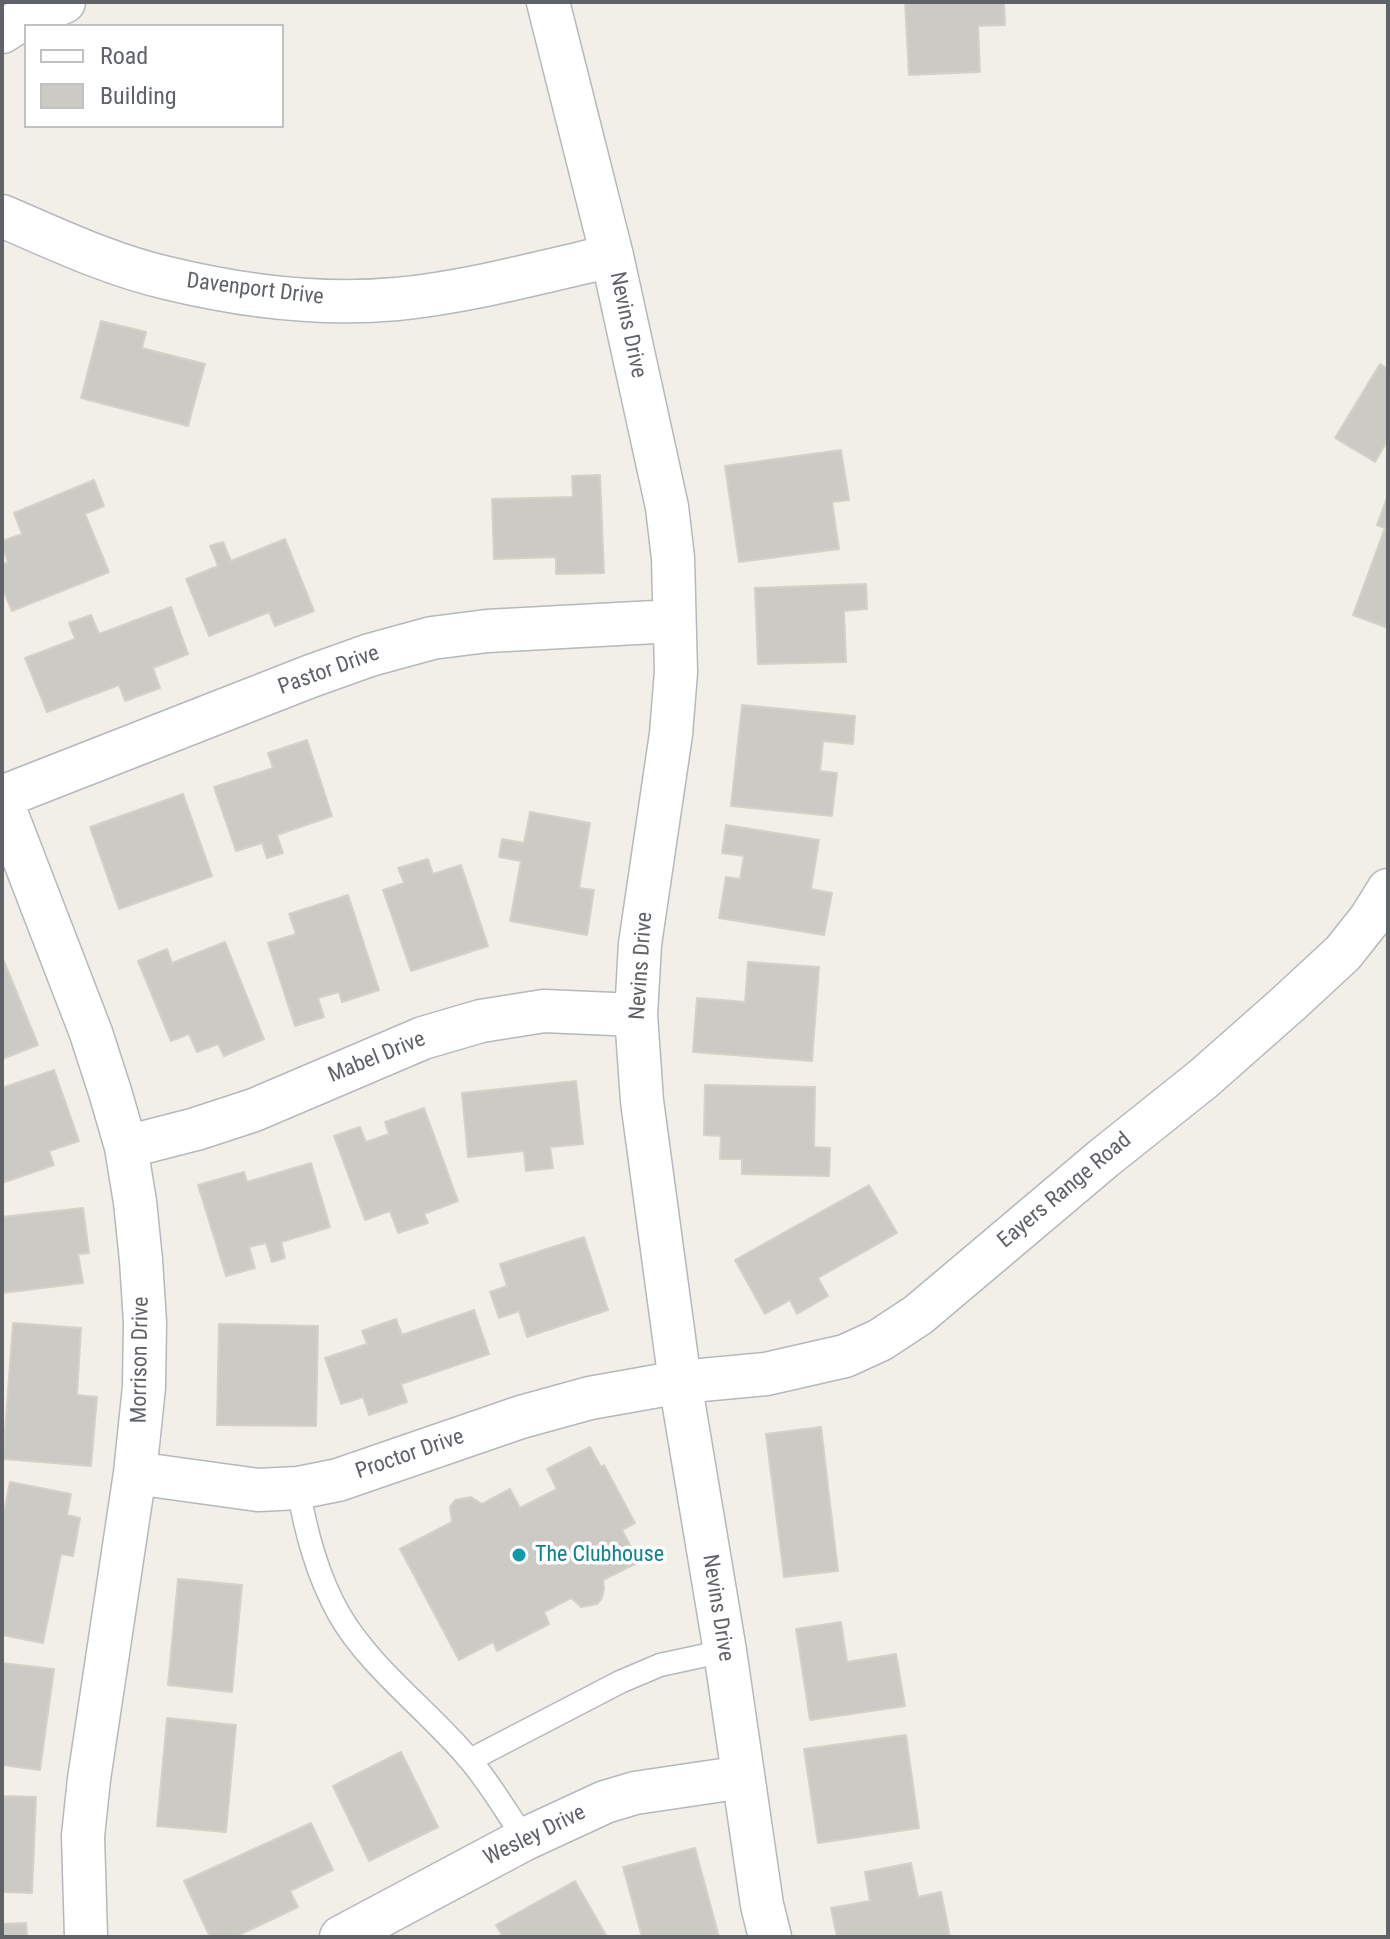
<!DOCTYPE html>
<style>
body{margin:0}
#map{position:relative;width:1390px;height:1939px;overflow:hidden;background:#f1efe8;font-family:"Roboto Condensed",sans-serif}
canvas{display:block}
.frame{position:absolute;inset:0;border:4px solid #5f6368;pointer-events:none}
.legend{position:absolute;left:24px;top:24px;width:260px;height:104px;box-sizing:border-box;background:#fff;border:2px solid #bfc1c3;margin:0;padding:10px 14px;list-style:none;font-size:24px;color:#5f6368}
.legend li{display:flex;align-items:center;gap:16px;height:40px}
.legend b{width:40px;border:2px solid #bfc1c3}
</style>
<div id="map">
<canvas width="1390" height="1939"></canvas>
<div class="frame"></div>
<ul class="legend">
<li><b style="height:10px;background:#fff"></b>Road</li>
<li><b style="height:22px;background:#cccac5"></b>Building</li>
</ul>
</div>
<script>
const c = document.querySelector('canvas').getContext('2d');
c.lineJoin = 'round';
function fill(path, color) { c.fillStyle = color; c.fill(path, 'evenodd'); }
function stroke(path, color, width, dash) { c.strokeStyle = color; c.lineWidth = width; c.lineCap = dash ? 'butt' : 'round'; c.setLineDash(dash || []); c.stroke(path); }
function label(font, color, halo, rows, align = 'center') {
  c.font = font + ' "Roboto Condensed",sans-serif'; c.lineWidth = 7; c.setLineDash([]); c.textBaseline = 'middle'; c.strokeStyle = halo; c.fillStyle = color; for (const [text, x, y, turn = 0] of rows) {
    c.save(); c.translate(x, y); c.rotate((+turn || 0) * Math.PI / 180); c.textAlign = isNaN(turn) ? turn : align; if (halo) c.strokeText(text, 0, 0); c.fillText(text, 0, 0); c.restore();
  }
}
const building = new Path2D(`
 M905,2H1004L1005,25L978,26L980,72L909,75Z
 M101,321L146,332L142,348L205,364L188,426L81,398Z
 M1380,364L1388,369V440L1375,462L1335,438Z
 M841,450L849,500L832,502L839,549L739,562L725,466Z
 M600,475L604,573L556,574V557L494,559L492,499L573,497L572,476Z
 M94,480L104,506L85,514L109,572L12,611L2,587V565L8,562L2,546V541L22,534L14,513Z
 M1388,495V628L1353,615L1385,528L1377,525Z
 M285,539L314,611L275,626L269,612L209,636L186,579L218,566L210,546L223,542L231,561Z
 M866,584L867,609L844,611L846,662L758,664L755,588Z
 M171,607L188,654L153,668L160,688L125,701L119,685L47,712L25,658L75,639L69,623L91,615L99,634Z
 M742,705L855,716L853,744L823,741L820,771L837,773L832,816L731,806Z
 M307,740L332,816L277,835L283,853L267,858L262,843L236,851L214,787L273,768L268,753Z
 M183,794L212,876L119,909L90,827Z
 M530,812L590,823L579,888L594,890L587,935L510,921L521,861L499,857L502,839L524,843Z
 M726,825L819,840L811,889L832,893L824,935L719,918L726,877L740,879L744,856L722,853Z
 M428,859L433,874L461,865L488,946L411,971L383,890L404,883L398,868Z
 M348,895L379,990L342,1002L339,992L318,998L324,1017L295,1026L268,943L296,934L289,914Z
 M225,942L264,1039L224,1056L218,1044L197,1052L189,1034L171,1041L138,961L167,949L172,963Z
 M2,961H4L38,1045L2,1059Z
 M748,962L819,967L812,1061L693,1052L697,998L745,1002Z
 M54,1070L79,1141L49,1151L54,1165L2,1183V1088Z
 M576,1081L583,1144L550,1147L553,1168L526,1171L524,1151L468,1157L462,1093Z
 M705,1085L815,1087L814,1147L830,1148L829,1176L742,1174V1159H720L721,1136L704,1135Z
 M424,1108L458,1201L424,1214L428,1223L398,1233L390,1211L365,1220L334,1136L360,1127L366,1142L389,1134L385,1122Z
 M311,1163L330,1227L281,1242L285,1258L272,1262L266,1243L249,1247L255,1268L226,1276L198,1185L244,1172L247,1182Z
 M869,1185L897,1233L818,1278L828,1296L797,1314L790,1300L765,1314L735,1260Z
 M83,1208L89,1253L78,1254L83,1283L2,1293V1217Z
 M584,1237L608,1310L527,1337L519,1311L499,1318L490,1292L507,1286L500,1264Z
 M474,1310L489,1354L401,1384L407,1402L369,1415L363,1397L341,1404L325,1358L367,1344L362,1331L396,1319L402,1335Z
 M13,1323L81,1328L77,1395L97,1397L91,1466L3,1459Z
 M219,1324L318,1326L316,1426L217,1425Z
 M821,1427L838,1571L784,1577L766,1434Z
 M590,1447L601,1467L604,1465L635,1523L622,1530L639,1562L603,1580L604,1589L602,1598L597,1604L581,1607L571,1598L544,1612L549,1624L497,1651L493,1642L459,1660L400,1549L452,1522L450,1507L455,1500L471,1497L482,1504L510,1489L520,1508L557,1489L547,1469Z
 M10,1482L71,1494L67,1515L80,1518L73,1556L61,1554L43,1643L2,1635V1522Z
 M178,1579L242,1585L232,1692L168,1685Z
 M841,1622L847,1662L896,1654L905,1706L810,1720L796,1629Z
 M2,1663L54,1669L40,1770L2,1765Z
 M167,1718L236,1725L226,1832L157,1826Z
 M906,1735L919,1828L818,1843L804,1749Z
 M401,1752L438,1827L369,1861L333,1786Z
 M2,1796L36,1797L32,1893L2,1892Z
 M311,1823L333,1870L290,1891L298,1907L235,1937H210L184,1881Z
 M695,1848L719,1937H642L623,1867Z
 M911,1863L918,1897L941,1892L950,1937H837L831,1908L870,1901L865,1872Z
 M575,1881L607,1937H503L496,1925Z
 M26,1923L27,1937H2V1924Z`);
fill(building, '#cccac5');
stroke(building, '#d6d1c6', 2);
const lane = new Path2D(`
 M298,1488C306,1532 317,1575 339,1614C369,1667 430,1712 469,1759C490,1783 506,1812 525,1839
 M470,1760L620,1682L660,1665L725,1651`);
const street = new Path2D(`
 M548,2L612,256L667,507L673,558L676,672L671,734L640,944L636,1015L642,1101L680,1382L725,1651L762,1905L770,1937
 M2,32L16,23L64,2
 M2,216C56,239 110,265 167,278C241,296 320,306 397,299C469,292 541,272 612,256
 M2,797L311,676L370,655L432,638L487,631L674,621
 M2,802L91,1033L111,1095L126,1147L135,1202L141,1260L145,1322L144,1387L135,1473L89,1779L83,1836L86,1937
 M126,1147L196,1129L254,1110L423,1038L481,1021L544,1011L636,1015
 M135,1473L258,1490L298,1488L338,1480L521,1417L590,1398L680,1382L766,1374L845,1356L880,1340L918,1315L1104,1158L1203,1079L1289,1003L1343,953L1370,919L1388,890
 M341,1937L525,1839L605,1802L635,1793L743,1777`);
stroke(lane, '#b5b8bc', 25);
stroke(street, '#b5b8bc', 45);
stroke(lane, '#fff', 22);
stroke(street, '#fff', 42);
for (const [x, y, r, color] of [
 [519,1555,8,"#0f9aa8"]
]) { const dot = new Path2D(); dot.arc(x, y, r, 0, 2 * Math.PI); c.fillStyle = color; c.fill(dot); stroke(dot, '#fff', 3); }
label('22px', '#5f6368', '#fff', [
 ["Davenport Drive",255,290,7],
 ["Nevins Drive",627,325,78],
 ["Pastor Drive",329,671,-20],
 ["Nevins Drive",642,966,-86],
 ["Mabel Drive",377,1058,-22],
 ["Eayers Range Road",1065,1191,-40],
 ["Morrison Drive",141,1360,-89],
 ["Proctor Drive",410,1455,-19],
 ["Nevins Drive",717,1608,81],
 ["Wesley Drive",535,1836,-26]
]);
label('22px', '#0d838f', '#fff', [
 ["The Clubhouse",535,1555]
], 'left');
</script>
